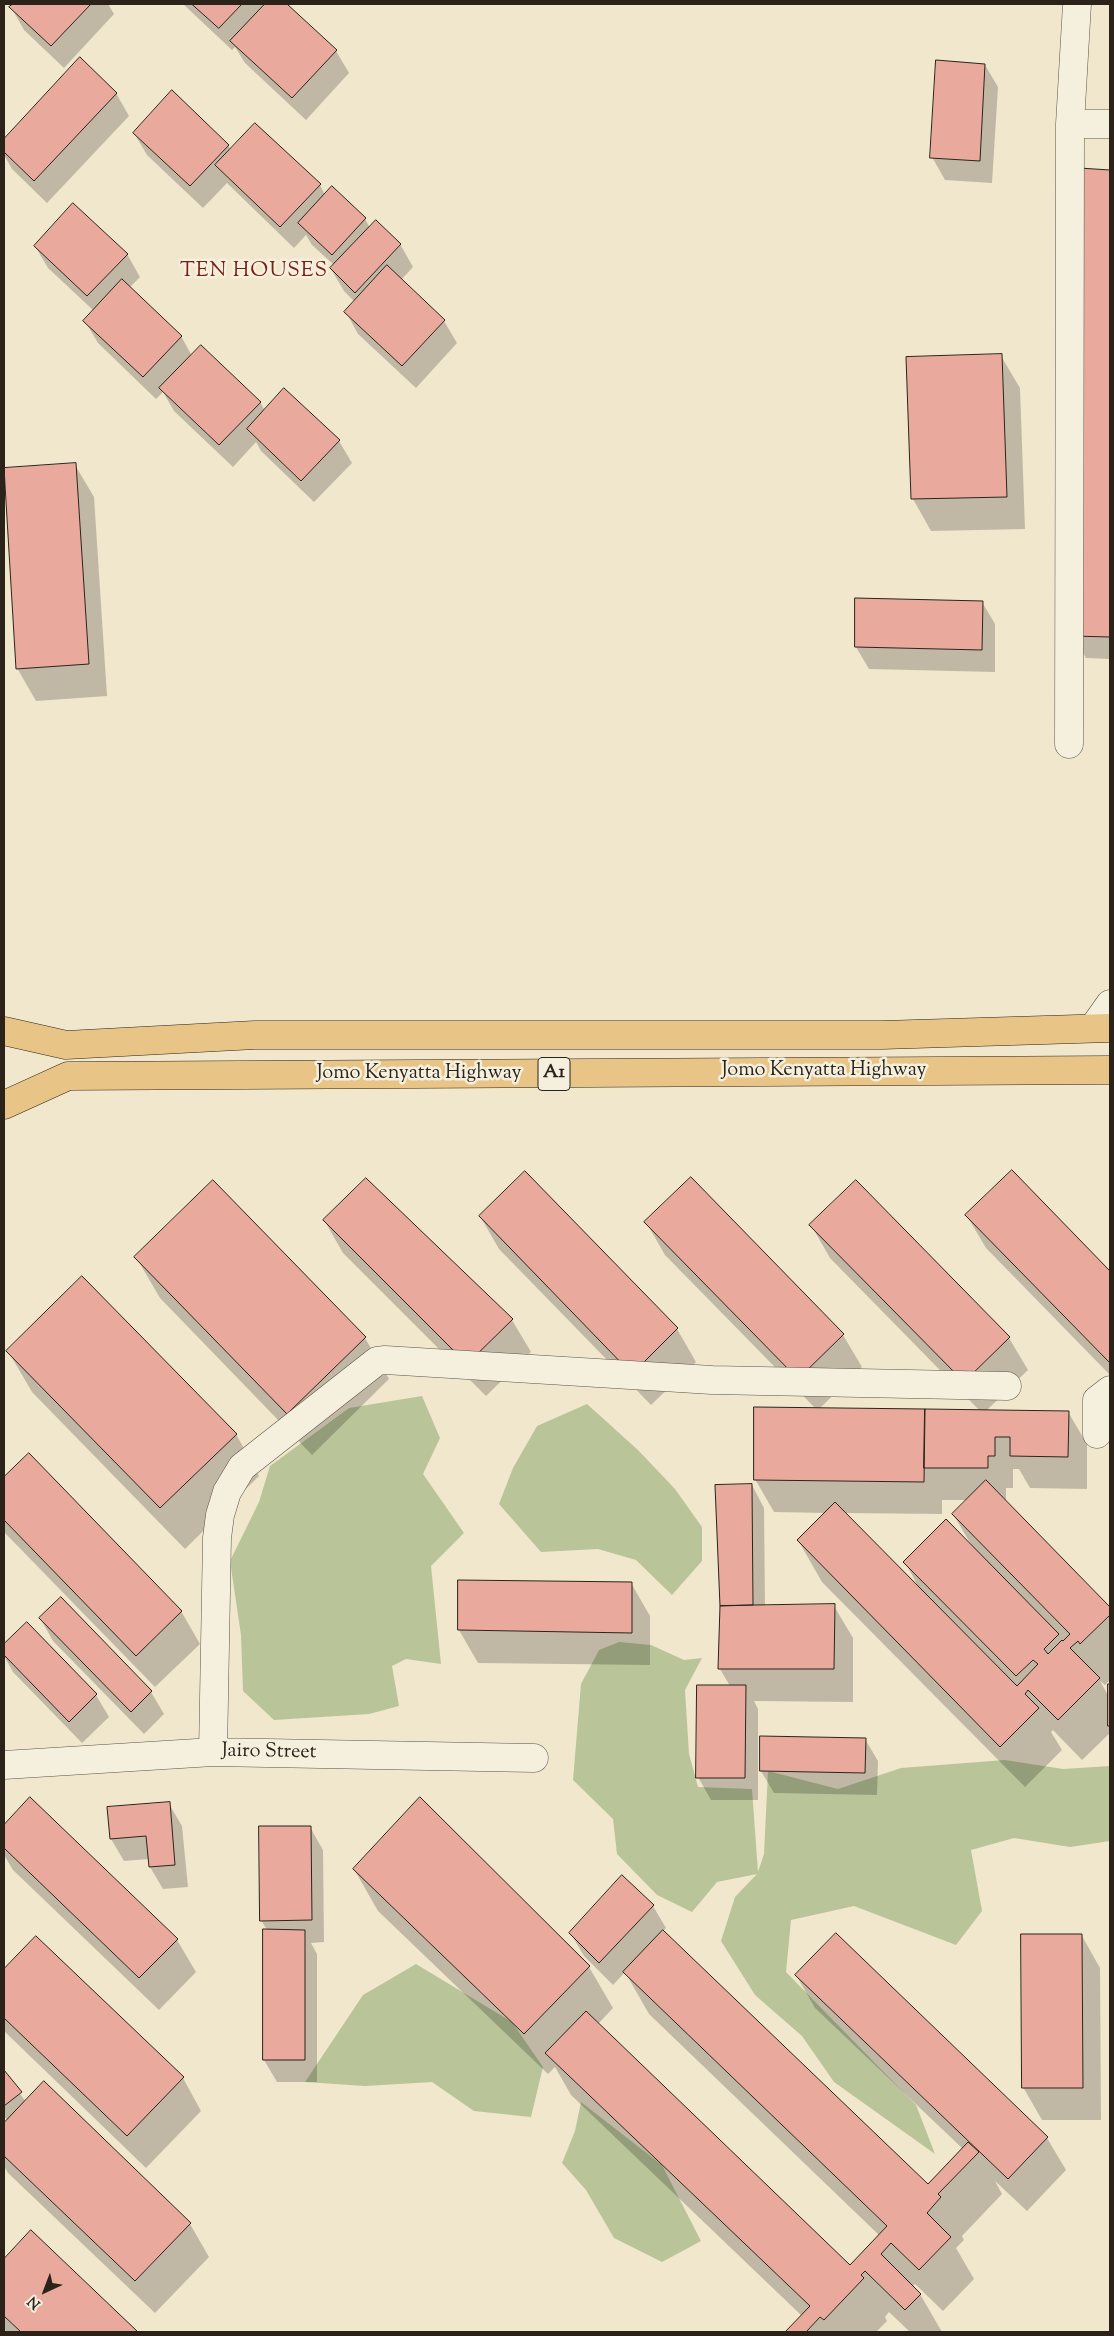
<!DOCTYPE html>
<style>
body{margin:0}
#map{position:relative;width:1114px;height:2336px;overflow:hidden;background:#f0e7cd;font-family:"Sorts Mill Goudy",serif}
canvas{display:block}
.frame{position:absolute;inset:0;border:5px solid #2b231a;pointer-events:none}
.north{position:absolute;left:20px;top:2266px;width:50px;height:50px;-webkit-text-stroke:4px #f5efde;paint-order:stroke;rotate:223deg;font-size:14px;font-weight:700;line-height:20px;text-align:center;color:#2b231a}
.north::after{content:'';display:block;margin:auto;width:18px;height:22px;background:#2b231a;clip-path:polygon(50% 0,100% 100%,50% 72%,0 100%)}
</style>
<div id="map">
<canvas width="1114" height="2336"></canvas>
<div class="frame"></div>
<div class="north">N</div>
</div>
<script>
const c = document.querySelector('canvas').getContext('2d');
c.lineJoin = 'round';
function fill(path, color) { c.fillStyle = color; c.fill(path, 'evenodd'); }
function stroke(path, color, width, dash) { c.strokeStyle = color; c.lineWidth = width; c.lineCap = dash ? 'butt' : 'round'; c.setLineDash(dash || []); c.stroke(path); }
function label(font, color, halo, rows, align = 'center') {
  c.font = font + ' "Sorts Mill Goudy",serif'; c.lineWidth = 5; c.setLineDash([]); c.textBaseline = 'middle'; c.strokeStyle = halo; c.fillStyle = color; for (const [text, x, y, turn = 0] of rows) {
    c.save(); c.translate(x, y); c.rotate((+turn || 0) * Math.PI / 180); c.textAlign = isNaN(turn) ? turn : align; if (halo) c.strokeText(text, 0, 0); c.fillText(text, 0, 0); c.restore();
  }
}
fill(new Path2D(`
 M422,1396L440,1438L423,1474L464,1533L431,1566L441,1664L406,1659L392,1666L399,1706L369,1714L274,1720L243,1691L241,1635L230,1561L259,1502L270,1466L349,1408Z
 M587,1404L638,1450L675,1489L702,1527V1561L672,1595L636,1560L598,1549L541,1552L499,1504L513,1468L537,1426Z
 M619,1642L651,1645L684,1660L702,1658L685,1690L689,1754L698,1787L752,1789L758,1872L764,1854L768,1771L838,1789L901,1768L1005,1760L1063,1769L1110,1766V1841L1070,1847L1014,1838L971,1850L982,1911L956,1945L854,1906L791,1920L786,1972L916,2105L935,2154L834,2082L802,2036L755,1995L721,1941L735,1897L757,1874L717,1882L692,1912L657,1895L617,1854L613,1819L573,1780L581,1684L599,1650Z
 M416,1964L512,2022L543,2067L531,2117L474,2111L432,2082L365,2086L305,2082L363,1995Z
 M581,2102L662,2165L701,2241L662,2262L614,2238L586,2190L562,2163L575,2131Z`), '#b9c599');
fill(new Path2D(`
 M14,4H108L114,14L64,68L24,30L11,7Z
 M183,4H285L336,51L349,73L306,120L245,63L235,47L232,50Z
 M80,59L116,93L129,116L47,203L12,169L4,155V141Z
 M985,65L998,87L992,183L945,180L932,157Z
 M134,133L228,145L231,150L320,185L325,195L365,219L370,228L400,244L413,267L401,280L444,321L457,343L416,388L358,334L346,312L355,302L344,291L331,269L334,265L312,245L306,235L294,248L227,183L203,208L147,155Z
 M1081,170L1110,171V659L1086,658L1074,635Z
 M35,246L127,254L140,277L129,288L181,336L192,356L260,402L265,411L339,441L352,463L314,502L261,451L256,442L233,467L174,411L163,392L156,399L98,343L85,321L94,311L48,268Z
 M1001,356L1020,388L1025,529L931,531L913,499Z
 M75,465L94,497L107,696L36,701L17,668Z
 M982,602L995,624V672L869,669L856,647Z
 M525,1172L677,1329L696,1362L651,1405L499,1249L480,1216Z
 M1012,1172L1110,1273V1375L986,1248L967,1216Z
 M691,1179L843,1335L862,1367L819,1409L980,1411L830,1258L811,1225L1009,1338L1028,1370L986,1411L1068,1412L1087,1444V1489L1030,1488L1019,1469H1013V1488H1006V1502L1110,1609V1680L1105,1685L1100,1681L1109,1697L1110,1686V1733L1082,1760L1053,1730L1051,1732L1062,1750L1025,1787L822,1582L798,1540L827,1513L774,1512L755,1479L816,1409L665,1255L646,1222ZM942,1500H968L953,1514L972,1546L905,1562L919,1588L844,1513L942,1514Z
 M324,1220L512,1320L531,1352L486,1396L343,1253Z
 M136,1257L365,1338L389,1379L312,1455L160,1298Z
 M8,1351L236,1434L259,1476L185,1549L32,1392Z
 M29,1455L181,1611L200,1644L155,1687L4,1532V1479Z
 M752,1485L764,1508L765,1607L834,1606L853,1638V1702L754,1701L758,1709V1800H711L698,1777L730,1686L720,1669L721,1606Z
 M459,1581L631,1583L650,1616V1665L478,1663L459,1630Z
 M40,1618L151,1692L164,1714L144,1734L53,1641Z
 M27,1623L96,1695L109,1717L82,1743L13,1672L4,1656V1645Z
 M865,1739L878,1761L877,1795L774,1793L761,1771Z
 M30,1799L177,1940L196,1972L159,2010L13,1870L4,1855V1827Z
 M169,1804L182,1826L188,1887L163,1889L150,1867L149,1859L124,1861L111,1839Z
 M310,1827L323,1850L324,1942L311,1943L317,1954V2082H277L264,2060L267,1930L261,1920Z
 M354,1869L589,1967L613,2008L598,2024L850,2267L880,2236L649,2014L625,1972L613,1985L584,1956L571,1934L653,1906L666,1928L663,1931L928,2185L963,2149L815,2008L796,1975L1047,2138L1066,2170L1027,2211L995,2181L1002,2194L962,2236L964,2240L956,2248L974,2279L943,2311L915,2284L912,2287L920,2294L942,2332H910L889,2312L885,2317L887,2321L876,2332H787L802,2316L571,2095L555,2067L548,2074L378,1911Z
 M1082,1936L1100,1968L1101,2120H1042L1023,2087Z
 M36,1937L183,2078L201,2111L146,2168L4,2031V1971Z
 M4,2072L26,2102L44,2083L190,2224L209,2257L155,2313L8,2173L4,2166V2125L8,2121L4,2116Z
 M31,2232L136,2332H7L4,2329V2261Z`), '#0003');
const building = new Path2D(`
 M13,4H91L51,46L9,7Z
 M192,4H242L219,28Z
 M265,4H287L337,50L292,98L230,41Z
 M80,57L117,93L34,181L4,152V139Z
 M936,60L985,64L980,161L930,158Z
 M172,90L229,145L190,186L133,133Z
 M255,123L321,184L280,227L215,165Z
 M1079,168L1110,170V637L1072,636Z
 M332,186L366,218L332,255L298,223Z
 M73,203L128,254L87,296L34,246Z
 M376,220L401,244L355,293L330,268Z
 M387,265L445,320L402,366L344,312Z
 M122,279L182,336L143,377L83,321Z
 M201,345L261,402L219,445L159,388Z
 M1002,354L1007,497L911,499L906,357Z
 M284,388L340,440L301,481L247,429Z
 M76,463L89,664L16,669L4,468Z
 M855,598L983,601L982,650L855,647Z
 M1012,1170L1110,1271V1363L965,1215Z
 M525,1171L678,1328L632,1374L479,1216Z
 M691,1177L844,1334L798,1379L644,1222Z
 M366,1178L513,1319L467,1364L323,1220Z
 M213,1180L366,1337L287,1414L134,1257Z
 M856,1180L1010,1337L964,1382L809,1225Z
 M82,1276L237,1434L160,1508L6,1351Z
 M754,1407L925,1409L924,1482L754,1480Z
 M925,1409L1069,1411L1068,1457L1010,1456V1437H995V1456H988V1468H924Z
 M29,1453L182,1611L136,1656L4,1520V1477Z
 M986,1480L1110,1607V1615L1080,1644L1078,1641L1070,1648L1100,1678L1058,1720L1028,1690L1025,1694L1039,1708L1000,1747L797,1540L835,1502L1017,1686L1038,1664L1033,1660L1016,1676L903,1562L946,1519L1059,1634L1044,1649L1048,1654L1062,1640L1063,1641L1070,1634L952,1514Z
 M752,1484L753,1605L720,1606L715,1485Z
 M458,1580L632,1582V1633L458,1630Z
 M61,1597L152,1691L131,1712L39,1618Z
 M835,1604L834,1669H718L720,1606Z
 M27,1622L97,1694L69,1722L4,1655V1644Z
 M1108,1684H1110V1726H1108Z
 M697,1685H746L745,1778H696Z
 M760,1736L866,1738L865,1773L760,1771Z
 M30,1797L178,1939L139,1978L4,1848V1825Z
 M420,1797L590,1966L524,2034L353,1869Z
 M170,1802L175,1865L149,1867L146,1836L110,1839L107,1807Z
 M259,1826H311L312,1920L260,1921Z
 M622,1875L654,1905L599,1963L569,1933Z
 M263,1929L305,1930V2060H263Z
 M663,1930L928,2184L968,2142L979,2152L938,2194L941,2197L927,2213L951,2237L919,2270L891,2243L881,2254L921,2294L905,2310L865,2271L861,2275L864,2278L824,2320L820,2317L806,2332H785L810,2306L545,2053L586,2011L850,2265L887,2226L623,1972Z
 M836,1933L1048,2137L1008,2179L795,1975Z
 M1021,1934H1082L1083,2088H1022Z
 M36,1936L184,2077L127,2136L4,2018V1969Z
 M4,2070L22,2092L4,2106Z
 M44,2081L191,2223L135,2281L4,2156V2123Z
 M31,2230L138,2332H21L4,2316V2259Z`);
fill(building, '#e9aa9d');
stroke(building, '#2b231a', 1);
const minor = new Path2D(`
 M1070,124H1110
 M1069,744L1070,124L1077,4
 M1093,1028L1110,1004
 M1097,1434V1400L1110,1390
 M213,1752L217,1538L220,1515L227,1492L242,1467L377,1361L385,1360L712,1380L1007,1386
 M4,1765L213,1752L534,1758`);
const highway = new Path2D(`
 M4,1031L66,1045L255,1035H882L1110,1028
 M4,1105L68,1076L1110,1070`);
stroke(minor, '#5c5447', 29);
stroke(highway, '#2b231a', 29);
stroke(minor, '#f5efde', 28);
stroke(highway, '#e8c486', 28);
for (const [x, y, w] of [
 [554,1074,32]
]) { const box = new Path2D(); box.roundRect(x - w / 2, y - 16.5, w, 33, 4); c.fillStyle = '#f5efde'; c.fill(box); stroke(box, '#2b231a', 1); }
label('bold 19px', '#2b231a', null, [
 ["A1",554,1074]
]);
label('20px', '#2b231a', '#f5efde', [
 ["Jomo Kenyatta Highway",824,1072],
 ["Jomo Kenyatta Highway",419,1075],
 ["Jairo Street",269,1753,1]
]);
c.letterSpacing = '1px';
label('21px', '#7a1f14', '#f5efde', [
 ["TEN HOUSES",254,272]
]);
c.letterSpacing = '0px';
</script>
